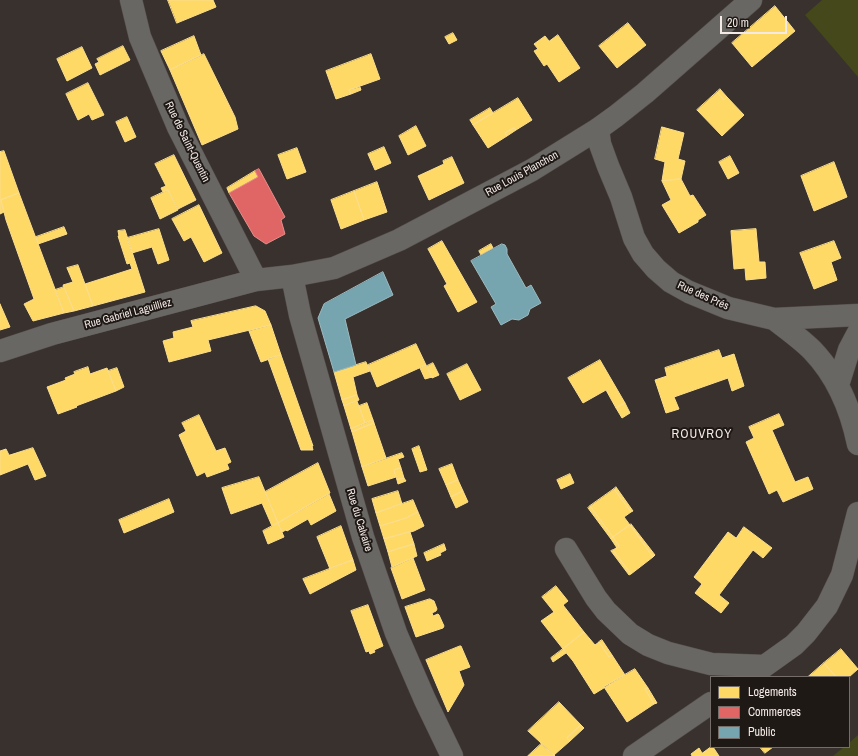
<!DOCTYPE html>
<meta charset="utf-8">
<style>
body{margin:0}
#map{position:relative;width:858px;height:756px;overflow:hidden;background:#39312e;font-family:"Archivo Narrow",sans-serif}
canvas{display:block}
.legend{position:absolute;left:710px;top:676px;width:140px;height:72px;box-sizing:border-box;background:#1f1916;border:1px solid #746d69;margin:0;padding:5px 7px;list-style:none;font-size:12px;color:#f3eae6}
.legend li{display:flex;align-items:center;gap:8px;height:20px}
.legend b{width:20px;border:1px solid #746d69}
.scale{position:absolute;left:720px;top:16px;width:67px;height:18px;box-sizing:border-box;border:2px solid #f3eae6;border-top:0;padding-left:5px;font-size:12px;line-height:14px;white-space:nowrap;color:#f3eae6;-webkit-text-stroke:3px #1f1916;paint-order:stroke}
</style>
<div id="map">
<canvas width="858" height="756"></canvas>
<ul class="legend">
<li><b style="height:11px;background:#ffd966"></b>Logements</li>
<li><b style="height:11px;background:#e06666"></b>Commerces</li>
<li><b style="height:11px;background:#76a5af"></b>Public</li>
</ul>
<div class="scale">20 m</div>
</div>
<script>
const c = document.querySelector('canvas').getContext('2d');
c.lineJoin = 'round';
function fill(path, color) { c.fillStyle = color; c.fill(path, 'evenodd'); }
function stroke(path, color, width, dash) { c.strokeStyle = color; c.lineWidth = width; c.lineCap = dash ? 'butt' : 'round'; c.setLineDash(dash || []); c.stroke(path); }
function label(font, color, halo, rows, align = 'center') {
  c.font = font + ' "Archivo Narrow",sans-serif'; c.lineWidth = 4; c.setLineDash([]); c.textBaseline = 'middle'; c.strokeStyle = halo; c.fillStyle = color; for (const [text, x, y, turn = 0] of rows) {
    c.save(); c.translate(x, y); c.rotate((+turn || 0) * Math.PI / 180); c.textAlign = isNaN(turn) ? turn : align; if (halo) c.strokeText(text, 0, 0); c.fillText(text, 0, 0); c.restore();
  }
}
fill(new Path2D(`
 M822,0H858V77L805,15Z
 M858,735V756H833L844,747H849V743Z`), '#44481a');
const homes = new Path2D(`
 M168,0H213L216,7L177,23Z
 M775,6L795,31L752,67L732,43Z
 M628,23L646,45L617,68L599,46Z
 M453,33L457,40L449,44L445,37Z
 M558,35L580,68L559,82L547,64L544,66L534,51L538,49L534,44L545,36L549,41Z
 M194,36L201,55L170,70L161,51Z
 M123,46L130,60L100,75L95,64L99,62L97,59Z
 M82,47L92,68L67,81L57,59Z
 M204,54L235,117L238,129L202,145L170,70Z
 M371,54L380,79L349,90L351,94L336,99L326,71Z
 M88,83L104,115L92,120L89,114L78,120L66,94Z
 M360,87L361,90L351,94L349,90Z
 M720,89L727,97L724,100L717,92Z
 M717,92L724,100L727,97L744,115L722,136L697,110Z
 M518,98L532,120L516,130L514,128L505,133L507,136L488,148L473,125Z
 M490,108L493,113L473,125L470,120Z
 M127,117L136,137L125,142L116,122Z
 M416,126L426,146L408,155L399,136Z
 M662,127L684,133L678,159L685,161L681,179L662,181L665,162L655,159Z
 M514,128L516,130L507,136L505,133Z
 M384,147L391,163L375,170L368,154Z
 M297,148L306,172L287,179L278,155Z
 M4,151L19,193L1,200L4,212L0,214V152Z
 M174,155L196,200L178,209L168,190L163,192L161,188L166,186L155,164Z
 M730,156L739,173L728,179L719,162Z
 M452,157L464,183L429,200L418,176L444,164L443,161Z
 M834,162L847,197L814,211L801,176Z
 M255,171L258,177L229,193L227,188Z
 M681,179L690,196L693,195L706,215L698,220V222L679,233L662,205L671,200L662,181Z
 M377,182L387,212L364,220L354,191Z
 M168,190L178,210L160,219L151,198Z
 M354,191L364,220L341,229L331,200Z
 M19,193L64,313L33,321L24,304L34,299L6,220L1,200Z
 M199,205L222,253L204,262L191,237L184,241L172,219Z
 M64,227L67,234L38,244L36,237Z
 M159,229L169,260L158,264L152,247L132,253L127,238Z
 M756,229L759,262H765L766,278L746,280L745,268L734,269L731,231Z
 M125,230L145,292L93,306L85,284L132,269L130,263L127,264L118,236H119L118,231Z
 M442,241L477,302L458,312L444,286L447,284L428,249Z
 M834,241L841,258L831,262L837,280L814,289L800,253Z
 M491,244L493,248L481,255L479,251Z
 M78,265L93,306L74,311L63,285L73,282L67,268Z
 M64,287L74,311L64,313L55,290Z
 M0,304L10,327L0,330Z
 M256,306L265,311L271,325L208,340L211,351L169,362L163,341L174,338L173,332L193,327L191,321Z
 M271,325L281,355L261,362L249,331Z
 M416,344L426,365L377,387L368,365Z
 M719,350L722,358L734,354L744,386L732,391L728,378L674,397L679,409L666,413L655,380L667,376L665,368Z
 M281,355L313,446H312L313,450H301L268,359Z
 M600,360L625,403L616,408L606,390L583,403L568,378Z
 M366,362L370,371L353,377L357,395L342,400L334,372Z
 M433,363L439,375L432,378L427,366Z
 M467,364L481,390L460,400L447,374Z
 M426,365L432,377L425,379L420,368Z
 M88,367L90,374L107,368L116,391L76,406L77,407L58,414L47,387L66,380L65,378L75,374L74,372Z
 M117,368L124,387L116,391L108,371Z
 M357,395L359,400L344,406L342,400Z
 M357,401L365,423L351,429L344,406Z
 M367,403L373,420L365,423L359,406Z
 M625,403L630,413L622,418L616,408Z
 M779,414L784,425L772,430L795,482L808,477L813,489L783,502L777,490L769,494L746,442L754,438L749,427Z
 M199,415L216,451L225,448L231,462L227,464L229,469L207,477L205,472L197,476L179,435L186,431L182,423Z
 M373,420L374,423L352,432L351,429Z
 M374,423L386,458L362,467L352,432Z
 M419,446L427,470L420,472L412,449Z
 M33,448L46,476L35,480L28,464L0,475V451L6,449L9,455Z
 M402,453L404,457L398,459L401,468L394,470L396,477L368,486L362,467Z
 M318,463L330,493L278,523L265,492Z
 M452,464L458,480L446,485L439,469Z
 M401,468L404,478L397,480L394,470Z
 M570,474L574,483L561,489L557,480Z
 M259,477L278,523L272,526L262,503L231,514L222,488Z
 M404,478L406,481L398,484L397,480Z
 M458,480L463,491L451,497L446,485Z
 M616,487L633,511L631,512L614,489Z
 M614,489L631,512L624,517L630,525L613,537L590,506Z
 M398,491L402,504L376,513L372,499Z
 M463,491L468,502L456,508L451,497Z
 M329,494L336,511L311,525L308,519L287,531L286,530L282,532L278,523Z
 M169,499L174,512L124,533L119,520Z
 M413,500L418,512L406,518L380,526L376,513Z
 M590,506L613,537L611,539L588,508Z
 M418,512L424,526L414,531L384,539L380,526L406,518Z
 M278,523L284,537L268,544L263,531Z
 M631,524L655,555L653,557L630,525Z
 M630,525L653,557L631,574L613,550L619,546L613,537Z
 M341,526L353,560L330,569L317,537Z
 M744,527L772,548L763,558L753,550L719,595L729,603L721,613L695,593L702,584L694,577L728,532L736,538Z
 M410,532L414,544L388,552L384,539Z
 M613,537L619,546L617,548L611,539Z
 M414,544L417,556L392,567L388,552Z
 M444,544L446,550L440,553L441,555L427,561L424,553Z
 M613,550L631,574L629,575L611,551Z
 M413,558L425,590L402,599L391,568Z
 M353,560L356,570L310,594L303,579Z
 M556,586L568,601L563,605L584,632L563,649L541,621L554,612L542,597Z
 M430,599L434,601L437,609L436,611L432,613L433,616L438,614L439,615L444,626L443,628L416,637L405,607Z
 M368,605L383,646L374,650L375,652L370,654L369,651L366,652L351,611Z
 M584,632L595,645L599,642L609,657L612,655L625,675L594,694L573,661L563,649Z
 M602,640L612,655L609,657L599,642Z
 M460,646H461L470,667L459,671L464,685L448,712L426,660Z
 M563,649L566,653L553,662L551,658Z
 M841,649L858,669L849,677H836L824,663Z
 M824,663L836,677H808Z
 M635,669L648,688L645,689L654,704L627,722L604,687Z
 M648,688L657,703L654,704L645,689Z
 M559,702L581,725L567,738L570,741L554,755L528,731Z
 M581,725L584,728L570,741L567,738Z
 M541,744L555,756H528Z
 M711,747H713L719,756H692L691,754L699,748L702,753Z
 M760,747H773L765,753Z`);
fill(homes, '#ffd966');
stroke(homes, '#fbde8c', 1);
const shops = new Path2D(`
 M259,169L285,217L281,220L285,234L266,244L254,236L229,193L258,177L255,171Z`);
fill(shops, '#e06666');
stroke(shops, '#e68e8c', 1);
const public = new Path2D(`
 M502,244L505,245L507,249V254L526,288L531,285L541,303L530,309L528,315L519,320L512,319L501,325L491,307L496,304L471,261Z
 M383,272L393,295L345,319L356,365L334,372L318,318L324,304Z`);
fill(public, '#76a5af');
stroke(public, '#9cbac0', 1);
const minor = new Path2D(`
 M131,0L140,37L178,127L256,280
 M598,129L600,144L608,166L621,197L634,238L643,254L656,269L671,282L689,292L728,308L774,319L858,315
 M292,276L300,315L363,537L396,633L425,700L452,756
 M774,319C787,329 801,339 812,350C837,376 851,410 858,444
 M0,351L52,334L256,280L292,276L334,268L399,240L532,170L598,129L616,116L645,93L751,0
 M838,385L849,350L858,333
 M566,549L596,598L606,611L630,634L648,645L668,653L711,664L764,666
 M752,675L794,645L806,633L827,606L842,575L858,513
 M634,756L711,703`);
stroke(minor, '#564f4c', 23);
stroke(minor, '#696764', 22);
label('11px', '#f3eae6', '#1f1916', [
 ["Rue de Saint-Quentin",187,142,64],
 ["Rue Louis Planchon",522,174,-29],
 ["Rue des Prés",703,296,24],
 ["Rue Gabriel Laguilliez",128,314,-15],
 ["Rue du Calvaire",359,520,73]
]);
c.letterSpacing = '1px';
label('13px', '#f3eae6', '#1f1916', [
 ["ROUVROY",702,435]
]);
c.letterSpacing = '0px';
</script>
